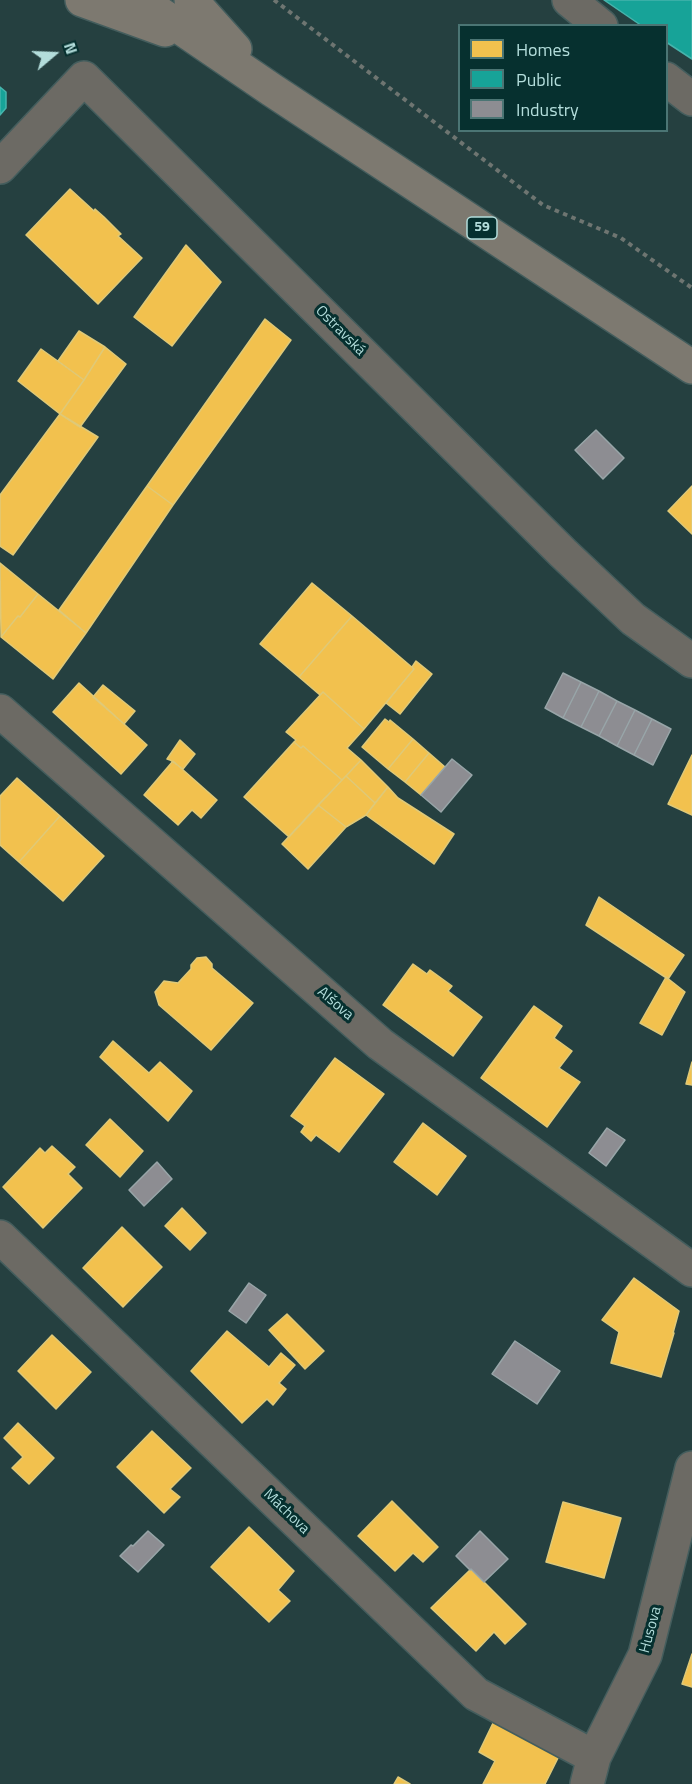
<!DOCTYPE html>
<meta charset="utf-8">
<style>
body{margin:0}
#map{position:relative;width:692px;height:1784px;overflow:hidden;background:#254040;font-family:"Titillium Web",sans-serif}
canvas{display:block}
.legend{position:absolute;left:458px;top:24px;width:210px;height:108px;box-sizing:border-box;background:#06302f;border:2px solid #4b7574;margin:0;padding:8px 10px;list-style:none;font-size:18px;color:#b3dddb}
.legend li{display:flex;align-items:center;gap:12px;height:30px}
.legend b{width:30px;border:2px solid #4b7574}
.north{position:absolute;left:24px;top:24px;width:60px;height:60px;-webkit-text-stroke:4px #06302f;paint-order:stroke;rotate:71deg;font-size:16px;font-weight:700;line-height:24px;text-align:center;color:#b3dddb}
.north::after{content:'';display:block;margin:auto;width:21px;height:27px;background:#b3dddb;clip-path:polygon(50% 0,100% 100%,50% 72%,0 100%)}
</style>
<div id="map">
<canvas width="692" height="1784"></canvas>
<ul class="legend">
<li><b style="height:16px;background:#f2c14e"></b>Homes</li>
<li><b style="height:16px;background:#17a398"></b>Public</li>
<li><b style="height:16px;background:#8d8d92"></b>Industry</li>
</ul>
<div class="north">N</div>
</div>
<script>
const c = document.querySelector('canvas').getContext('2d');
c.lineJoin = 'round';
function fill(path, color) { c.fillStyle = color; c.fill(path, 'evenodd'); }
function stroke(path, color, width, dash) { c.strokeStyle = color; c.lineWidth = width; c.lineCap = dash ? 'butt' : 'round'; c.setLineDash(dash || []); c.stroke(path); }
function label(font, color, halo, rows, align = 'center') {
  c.font = font + ' "Titillium Web",sans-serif'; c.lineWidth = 6; c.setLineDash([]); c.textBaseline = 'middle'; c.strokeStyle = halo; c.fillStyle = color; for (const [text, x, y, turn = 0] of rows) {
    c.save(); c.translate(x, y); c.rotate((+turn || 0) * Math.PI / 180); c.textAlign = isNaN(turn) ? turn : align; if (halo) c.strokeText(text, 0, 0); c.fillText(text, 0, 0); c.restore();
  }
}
const homes = new Path2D(`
 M70,189L94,211L95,209L104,217L121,234L118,236L142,258L98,304L26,235Z
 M186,245L221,282L172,346L134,317Z
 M265,319L291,340L173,505L147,486Z
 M79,331L105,347L84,380L58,361Z
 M105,347L126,364L80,427L60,414L84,380Z
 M41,349L84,380L60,414L18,381Z
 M60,414L98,437L13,555L0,546V495Z
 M147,486L173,505L86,633L59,610Z
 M692,486V534L668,511Z
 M0,563L38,594L20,617L18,616L1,637Z
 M312,583L352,616L299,677L260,644Z
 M38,594L86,633L53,679L1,637L18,616L20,617Z
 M352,616L414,669L364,729L323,692L320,695L299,677Z
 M416,661L432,674L400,714L386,703L414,669L412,667Z
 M79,683L147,745L121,774L53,712Z
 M103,685L135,711L124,724L93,697Z
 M323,692L364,729L347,748L361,760L342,780L303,746L301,748L294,742L296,740L286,732Z
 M385,719L389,722L390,720L413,739L388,769L362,747Z
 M413,739L429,753L405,782L388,769Z
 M180,740L195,754L183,769L170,760L167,759Z
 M294,742L301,748L303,746L342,780L289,837L244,797Z
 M429,753L445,767L421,795L405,782Z
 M692,755V815L668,804Z
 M361,760L388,787L375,803L346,776Z
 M173,761L217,800L201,818L192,810L178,825L144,795Z
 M346,776L375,803L366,815L346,827L318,805Z
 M17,778L60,816L19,862L0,845V796Z
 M388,787L398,798L454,834L434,864L366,815Z
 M318,805L346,827L308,869L282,844Z
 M60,816L104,856L63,901L19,862Z
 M599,897L684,955L668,979L586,925Z
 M206,957L212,964V968L253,1003L211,1050L159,1005L155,992L164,981L178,983L191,969V965L197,958Z
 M413,964L427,974L430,970L452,986L448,991L482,1017L453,1056L383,1005Z
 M666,977L685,992L662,1035L640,1023Z
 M534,1006L562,1026L554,1038L572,1051L559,1068L580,1082L547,1127L481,1078Z
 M113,1041L149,1073L160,1062L192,1091L168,1121L100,1057Z
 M335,1058L384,1094L339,1152L316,1135L311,1141L301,1132L305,1126L291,1116Z
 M692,1062V1085L686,1084Z
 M110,1119L143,1151L120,1177L86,1145Z
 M423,1123L466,1156L437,1195L394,1162Z
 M52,1146L75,1167L68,1174L82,1188L43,1228L3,1187L40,1148L45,1153Z
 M182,1208L206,1233L190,1250L165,1226Z
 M122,1227L162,1267L123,1307L83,1268Z
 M634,1278L679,1311L673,1333H674L661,1377L611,1363L619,1332L602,1320Z
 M287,1314L324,1351L305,1369L269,1330Z
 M227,1331L269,1367L281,1353L295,1365L279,1383L286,1389L273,1405L267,1399L242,1423L191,1371Z
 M52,1335L91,1372L56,1409L18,1371Z
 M18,1423L54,1458L29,1484L12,1468L23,1457L4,1438Z
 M152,1431L191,1468L170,1489L180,1497L164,1513L117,1467Z
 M392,1501L438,1547L423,1562L413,1553L395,1571L358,1536Z
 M563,1502L621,1518L604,1578L546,1562Z
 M249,1527L294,1571L278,1590L290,1601L269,1622L211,1567Z
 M471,1569L526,1624L505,1644L494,1632L476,1651L431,1608Z
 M692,1654V1687L682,1684Z
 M494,1721L560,1754L545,1784H483L495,1761L479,1752Z
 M398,1777L410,1784H394Z`);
fill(homes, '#f2c14e');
stroke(homes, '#dfc978', 1.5);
const public = new Path2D(`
 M604,0H692V59L666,42V26H642Z
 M0,87L6,92V108L0,115Z`);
fill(public, '#17a398');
stroke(public, '#46b4ac', 1.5);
const industry = new Path2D(`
 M596,430L624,458L603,479L575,450Z
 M563,673L581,682L563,718L545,708Z
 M581,682L599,691L581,727L563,718Z
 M599,691L617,701L599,736L581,727Z
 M617,701L635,710L617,746L599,736Z
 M635,710L652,719L634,755L617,746Z
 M652,719L671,729L653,765L634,755Z
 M452,759L472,775L441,812L421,795Z
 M607,1128L625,1140L606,1166L589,1153Z
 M157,1162L172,1179L144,1206L129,1190Z
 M249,1283L266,1295L246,1323L229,1311Z
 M515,1341L560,1371L537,1404L492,1374Z
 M148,1531L164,1545L138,1572L120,1556L131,1545L133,1546Z
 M480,1531L508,1559L484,1582L471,1569L470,1570L456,1556Z`);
fill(industry, '#8d8d92');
stroke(industry, '#98a5a8', 1.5);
const street = new Path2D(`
 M569,0L601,26
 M666,79L692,99
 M0,167L84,78L563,553L633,619L692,661
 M0,711L380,1044L692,1270
 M0,1237L476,1694L594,1757
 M587,1784L594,1757L645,1655L692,1468`);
const primary = new Path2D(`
 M82,0L165,30
 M140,0L272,90L692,367
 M191,0L235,49`);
stroke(street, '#445d5d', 36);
stroke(primary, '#445d5d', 36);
stroke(new Path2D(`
 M274,0L543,205L621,238L692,288`), '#6e7571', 4, [4.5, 4.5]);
stroke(street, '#6c6a64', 33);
stroke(primary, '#7d7970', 33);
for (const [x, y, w] of [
 [482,228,30]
]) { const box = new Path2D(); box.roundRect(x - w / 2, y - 11, w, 22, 4.5); c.fillStyle = '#06302f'; c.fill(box); stroke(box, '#b3dddb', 1.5); }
label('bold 14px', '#b3dddb', null, [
 ["59",482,228]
]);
label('15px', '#b3dddb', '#06302f', [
 ["Ostravská",340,331,45],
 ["Alšova",335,1004,41],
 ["Máchova",286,1512,44],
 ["Husova",651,1630,-75]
]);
</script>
